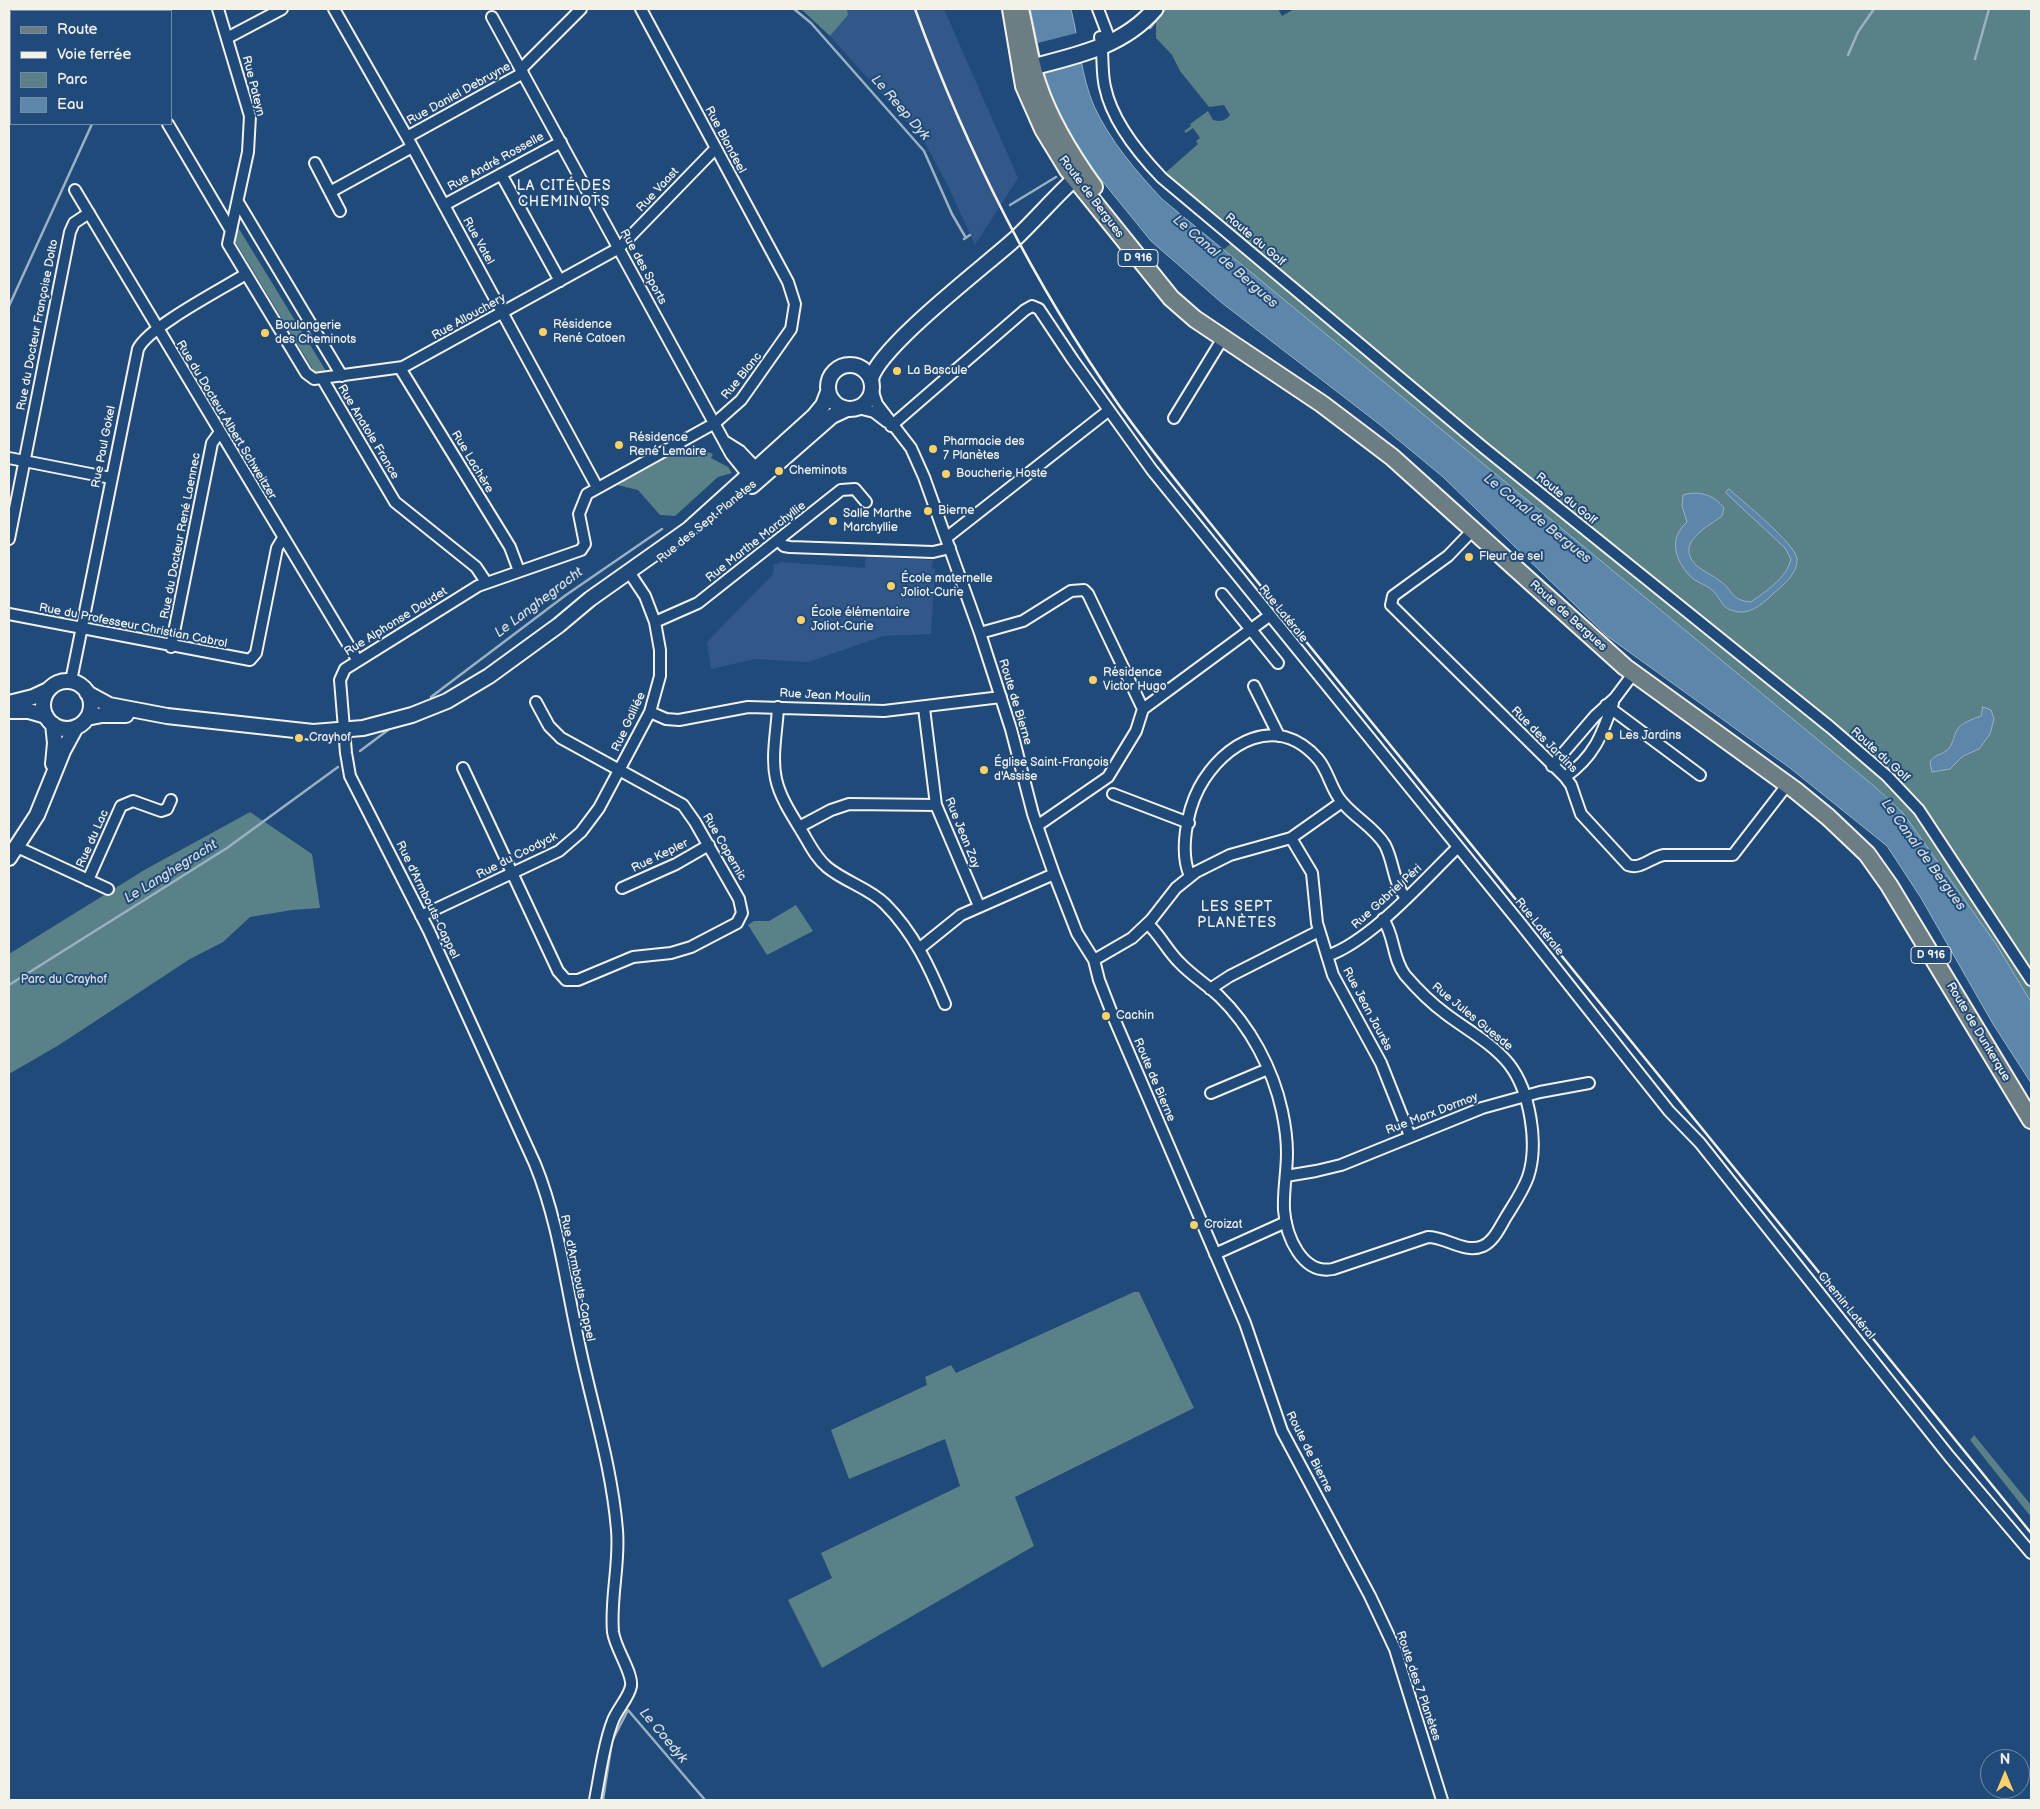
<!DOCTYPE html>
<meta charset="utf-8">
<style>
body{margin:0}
#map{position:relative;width:2040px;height:1809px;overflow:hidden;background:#1f4a7a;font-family:"Balsamiq Sans",sans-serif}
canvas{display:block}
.frame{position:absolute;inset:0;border:10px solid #f4f1e8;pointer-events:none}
.legend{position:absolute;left:10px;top:10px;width:162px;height:115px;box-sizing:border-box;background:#1f4a7a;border:1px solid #748da6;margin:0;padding:6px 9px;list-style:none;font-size:15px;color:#f4f1e8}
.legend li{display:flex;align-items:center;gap:10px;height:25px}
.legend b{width:25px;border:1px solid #748da6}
.north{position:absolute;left:1980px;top:1749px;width:50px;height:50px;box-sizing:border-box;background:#1f4a7a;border:1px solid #748da6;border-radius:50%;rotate:0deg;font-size:14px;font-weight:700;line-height:20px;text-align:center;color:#f4f1e8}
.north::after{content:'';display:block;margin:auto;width:18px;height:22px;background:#ffd166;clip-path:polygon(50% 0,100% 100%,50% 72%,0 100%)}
</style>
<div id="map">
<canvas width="2040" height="1809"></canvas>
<div class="frame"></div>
<ul class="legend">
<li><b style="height:6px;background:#6d7d84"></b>Route</li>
<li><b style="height:6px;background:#f4f1e8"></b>Voie ferrée</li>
<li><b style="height:14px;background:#5a8187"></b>Parc</li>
<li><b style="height:14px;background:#5d86ab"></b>Eau</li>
</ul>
<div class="north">N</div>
</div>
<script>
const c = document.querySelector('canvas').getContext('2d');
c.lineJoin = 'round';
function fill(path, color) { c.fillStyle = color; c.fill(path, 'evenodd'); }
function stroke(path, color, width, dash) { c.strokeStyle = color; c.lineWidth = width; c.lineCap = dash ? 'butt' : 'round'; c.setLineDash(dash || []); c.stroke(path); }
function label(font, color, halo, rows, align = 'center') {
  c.font = font + ' "Balsamiq Sans",sans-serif'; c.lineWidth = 4; c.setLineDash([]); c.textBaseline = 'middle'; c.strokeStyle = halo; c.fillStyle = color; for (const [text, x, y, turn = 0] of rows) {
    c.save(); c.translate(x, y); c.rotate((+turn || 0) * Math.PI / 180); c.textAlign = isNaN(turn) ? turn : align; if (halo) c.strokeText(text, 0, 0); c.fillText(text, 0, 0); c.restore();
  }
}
fill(new Path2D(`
 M847,9H944L1018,178L975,245L949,188L924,141L830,36L848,15Z
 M866,557L933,560L932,568L935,569L931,634L884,636L808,662L755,659L711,669L707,642L773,574L774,564H779V562L865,568Z`), '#315888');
fill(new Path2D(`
 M801,9H847L848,15L830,36Z
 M1165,9H1278L1282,16L1294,9H2031V1002L1996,944L1903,813L1874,786L1223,250L1239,237L1164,174L1198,144L1196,141L1200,138L1193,128L1186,133L1184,131L1191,126L1190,124L1208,111L1213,120C1221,122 1225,121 1230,115L1224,105L1209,107L1180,71L1172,55L1156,38V19Z
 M236,224L326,371L315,373L235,241Z
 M686,447H694L713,454L711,458L728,467L732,473L718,477L675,516L660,515L638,490L617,485C640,472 660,454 686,447Z
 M250,812L312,854L320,908L292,910L250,917L223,942L190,959L59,1045L9,1074V954L146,869Z
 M796,905L813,931L767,955L748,925L754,921H769Z
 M1134,1292H1139L1194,1408L1015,1497L1034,1546L822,1668L788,1600L832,1578L821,1553L960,1486L945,1439L849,1479L831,1430L927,1385L925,1377L951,1365L956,1373Z
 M1974,1435L2031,1505V1517L1970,1440Z`), '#5a8187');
const water = new Path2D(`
 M1031,9H1071C1079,41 1081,76 1094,106C1110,141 1137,172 1162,199L1874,786L1903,813L1996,944L2031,1002V1083L1993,1024L1921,898L1887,846L1790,768L1607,636L1443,477L1379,424L1222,303L1151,241L1082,156L1057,113L1045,81Z
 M1729,489C1742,501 1796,544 1797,559C1798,572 1785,584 1775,592C1766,601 1753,613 1740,612C1720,610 1723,600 1712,590C1705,584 1695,582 1689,575C1674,558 1669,538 1687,522L1682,506L1683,495C1699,490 1714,495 1724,508L1722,516C1708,527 1673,543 1697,566C1704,572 1713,575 1720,581C1734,590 1729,600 1751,602C1766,591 1786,579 1791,559L1785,548L1726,493Z
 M1983,707L1991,710L1994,719L1990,734L1979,749L1963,756L1950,769L1932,772L1930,762C1935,754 1939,756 1946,751C1953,746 1953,737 1957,730C1962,722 1973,719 1981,716Z`);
fill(water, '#5d86ab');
stroke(water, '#99b1c3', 1);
fill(new Path2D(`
 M1077,33L1082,59L1043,70L1038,43Z`), '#1f4a7a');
stroke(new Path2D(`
 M794,9L811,23L924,151L952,214L966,238
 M117,11L118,9
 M1150,28L1165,9
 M1848,55L1858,32L1874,9
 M1975,59L1989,9
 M1010,205L1056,177
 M964,239L970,235
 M9,306L92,124
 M431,697L566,595L662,529
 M360,751L388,730
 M9,985L227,848L338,767
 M603,1800L612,1741L628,1710L705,1800`), '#99b1c3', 2.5);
const minor = new Path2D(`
 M148,9V11
 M218,9L250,116L248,152L228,244L306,373L314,379L403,367L619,248L716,148
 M334,9L407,137L597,487
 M1098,9L1111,43
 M492,17L731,454L752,480
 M1100,37C1104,54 1101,70 1105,87C1112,121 1138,153 1162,178L1484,448L1830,727L1887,776L1919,810L2031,980
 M227,38L282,9
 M521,69L581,9
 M168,124L230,229
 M407,137L523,73
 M315,163L340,211
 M501,174L560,281
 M75,190L358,661
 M330,192L412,147
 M238,202L342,376
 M444,205L561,142
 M400,368L510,547L519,571
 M322,378L395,502L476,567L486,582
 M872,389L877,404L911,448L924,477L980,633L1011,729L1033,814L1054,874L1077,933L1094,960L1099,980L1113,1016L1245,1323L1282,1431L1370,1596L1395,1649L1442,1800
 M858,408L874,412L887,422
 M1174,418L1223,338
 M891,426L1025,310L1032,306L1039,309L1073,360L1152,470L1520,923L1669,1111L1700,1143L1949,1456L2031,1553
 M724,441L740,451L760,472
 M9,458L111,478
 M1473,530L1448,556L1393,596L1391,605L1565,777L1571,785L1581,814L1628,865C1641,870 1651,857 1664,855H1733L1787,785
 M946,538L1108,411
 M9,539L70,232L74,223L89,213
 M778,540L784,546L790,547L933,552L950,548
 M1222,594L1278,663
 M9,614L250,660L256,653L277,548L283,538
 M655,622L698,603L841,490L855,489L866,502
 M980,633L1023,621L1071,591L1084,590L1088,594L1143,709L1136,731L1108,777L1037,826
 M171,647L212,443L220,432
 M71,681L138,349C148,327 222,289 246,274
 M1254,686L1279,736
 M1606,705L1700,775
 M778,707C777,730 771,756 776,779C780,797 791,814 801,830C809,843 815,857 827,867C845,882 869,888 885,904C914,933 930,968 945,1004
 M924,708L936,805L979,906
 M1143,709L1269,616
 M650,712L666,719L679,720L748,707L884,711L1001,697
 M1552,766L1595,716L1615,698L1633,674
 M463,768L558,971L566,980H578L633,957L671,953L691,947L737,923L742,913L739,899L695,822L683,805L561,738L549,726L536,702
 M1565,777C1594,757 1602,735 1613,703
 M1113,794L1189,823
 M799,827L831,810L849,804L936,805
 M1291,838L1312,873L1317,923L1333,975L1381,1063L1410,1136
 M17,847L108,889
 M1190,876C1179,852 1187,811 1199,788C1224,742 1277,712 1318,759C1329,772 1331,790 1342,802C1355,818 1374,827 1385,845C1394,862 1393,882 1405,897
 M88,880L121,806L133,801L161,811L167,809L171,800
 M622,888L676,864L709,845
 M421,916L559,851L581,832L599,808L650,712L660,676V650L655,622L645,596L629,572
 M1148,924C1160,935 1167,950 1179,962C1191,975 1206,984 1219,996C1250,1026 1273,1069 1282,1111C1285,1125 1287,1139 1287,1153C1287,1172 1283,1191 1284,1210C1286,1236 1302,1275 1333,1269L1428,1237C1446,1237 1465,1254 1483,1246C1494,1241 1500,1227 1506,1217C1514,1204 1523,1191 1528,1177C1539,1144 1530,1091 1509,1064C1492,1043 1467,1030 1446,1014C1431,1003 1417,989 1405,975C1392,958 1395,936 1383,919
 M920,948L961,915L1054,874
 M1327,956C1371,941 1424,880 1458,847
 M1094,960L1132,938L1151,920L1176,888L1196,872L1230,855L1291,838L1342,802
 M1210,989L1230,976L1319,931
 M1211,1093L1268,1069
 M1286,1176L1316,1171L1341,1165L1482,1108L1540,1092L1589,1083
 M1215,1254L1286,1222
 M595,1800C600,1775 603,1747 612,1723C616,1710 629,1698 631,1686C633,1673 615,1648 613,1632C610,1598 620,1564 617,1530C612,1468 593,1409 580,1348C566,1286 559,1223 535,1164L429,931L350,776L346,753L340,680L345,669L478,586L581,550L585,544L579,514L587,494L715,423L741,400L791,329L795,304L788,282L641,9`);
const tertiary = new Path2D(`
 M828 387a22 22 0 1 1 44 0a22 22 0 1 1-44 0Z
 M871,379C880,346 984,267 1015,239C1038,217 1059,192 1083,171
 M752,486L832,416L847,409
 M43 705a24 24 0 1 1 48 0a24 24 0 1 1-48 0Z
 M87,693L109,705L167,716L313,732L363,728L412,715L447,701L489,676L559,625L590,599L689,529L814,416L823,405L828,392
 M9,703L33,697L48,690
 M9,711H29L46,716
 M87,718L102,715H126
 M53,724L55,743L53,764
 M9,858L37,815L63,751L76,727`);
const secondary = new Path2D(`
 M1021,70C1069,57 1121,49 1155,9`);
const primary = new Path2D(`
 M1011,9L1024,86L1043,129L1068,170L1171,298L1195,319L1322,404L1392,457L1625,667L1795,790L1828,817L1867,854L1889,885L2031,1120
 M1020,9C1026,34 1029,60 1038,85C1050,121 1071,155 1094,187`);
stroke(minor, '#f4f1e8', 14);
stroke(tertiary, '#f4f1e8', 18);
stroke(secondary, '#f4f1e8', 19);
stroke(primary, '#f4f1e8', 20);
stroke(minor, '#1f4a7a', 10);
stroke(tertiary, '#1f4a7a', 14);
stroke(secondary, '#1f4a7a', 15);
stroke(primary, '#6d7d84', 16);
stroke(new Path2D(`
 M915,9C966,149 1033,282 1118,404C1154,455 1195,504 1234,553L2031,1533`), '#f4f1e8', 2.5);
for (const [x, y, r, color] of [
 [543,332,5,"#ffd166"],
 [265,333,5,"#ffd166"],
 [897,371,5,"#ffd166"],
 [619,445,5,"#ffd166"],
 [933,449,5,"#ffd166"],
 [779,471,5,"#ffd166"],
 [946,474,5,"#ffd166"],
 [928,511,5,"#ffd166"],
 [833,521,5,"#ffd166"],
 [1469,557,5,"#ffd166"],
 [891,586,5,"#ffd166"],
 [801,620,5,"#ffd166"],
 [1093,680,5,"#ffd166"],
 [1609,736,5,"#ffd166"],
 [299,738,5,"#ffd166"],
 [984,770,5,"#ffd166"],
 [1106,1016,5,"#ffd166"],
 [1194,1225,5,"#ffd166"]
]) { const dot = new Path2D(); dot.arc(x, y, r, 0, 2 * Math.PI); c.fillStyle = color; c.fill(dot); stroke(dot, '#1f4a7a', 2); }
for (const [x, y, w] of [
 [1138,258,40],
 [1931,955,40]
]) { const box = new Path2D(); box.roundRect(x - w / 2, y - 8.5, w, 17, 4); c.fillStyle = '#1f4a7a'; c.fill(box); stroke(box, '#f4f1e8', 1); }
label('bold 11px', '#f4f1e8', null, [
 ["D 916",1138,258],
 ["D 916",1931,955]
]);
label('12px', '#f4f1e8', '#1f4a7a', [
 ["Rue Pateyn",253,86,76],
 ["Rue Daniel Debruyne",459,94,-29],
 ["Rue Blondeel",725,140,62],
 ["Rue André Rosselle",496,162,-29],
 ["Rue Vaast",658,190,-47],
 ["Route de Bergues",1091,197,53],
 ["Route du Golf",1255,240,40],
 ["Rue Vatel",478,241,61],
 ["Rue des Sports",643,267,61],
 ["Rue Allouchery",469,317,-29],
 ["Rue du Docteur Françoise Dolto",38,325,-79],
 ["Rue Blanc",742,376,-51],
 ["Rue du Docteur Albert Schweitzer",226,420,59],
 ["Rue Anatole France",368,432,59],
 ["Rue Paul Gokel",104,447,-79],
 ["Rue Lachère",472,462,59],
 ["Route du Golf",1566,499,39],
 ["Rue des Sept Planètes",707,522,-39],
 ["Rue du Docteur René Laennec",181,536,-79],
 ["Rue Marthe Marchyllie",756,542,-38],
 ["Rue Latérale",1283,614,51],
 ["Route de Bergues",1568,616,42],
 ["Rue Alphonse Daudet",396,622,-32],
 ["Rue du Professeur Christian Cabrol",133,626,11],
 ["Rue Jean Moulin",825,696,3],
 ["Route de Bierne",1015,702,73],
 ["Rue Galilée",629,722,-65],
 ["Rue des Jardins",1544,740,45],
 ["Route du Golf",1880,755,42],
 ["Rue Jean Zay",962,833,68],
 ["Rue du Lac",93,839,-66],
 ["Rue Copernic",724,847,60],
 ["Rue du Coodyck",517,856,-27],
 ["Rue Kepler",660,856,-26],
 ["Rue Gabriel Péri",1387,897,-42],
 ["Rue d'Armbouts-Cappel",427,900,64],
 ["Rue Latérale",1539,927,51],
 ["Rue Jean Jaurès",1367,1009,62],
 ["Rue Jules Guesde",1472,1017,39],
 ["Route de Dunkerque",1978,1032,59],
 ["Route de Bierne",1154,1080,67],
 ["Rue Marx Dormoy",1432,1114,-21],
 ["Rue d'Armbouts-Cappel",577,1278,78],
 ["Chemin Latéral",1846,1306,51],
 ["Route de Bierne",1309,1452,63],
 ["Route des 7 Planètes",1418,1686,71]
]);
label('12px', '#f4f1e8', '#1f4a7a', [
 ["Résidence",553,325],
 ["René Catoen",553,339],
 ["Boulangerie",275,326],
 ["des Cheminots",275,340],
 ["La Bascule",907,371],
 ["Résidence",629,438],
 ["René Lemaire",629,452],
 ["Pharmacie des",943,442],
 ["7 Planètes",943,456],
 ["Cheminots",789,471],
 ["Boucherie Hoste",956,474],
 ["Bierne",938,511],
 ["Salle Marthe",843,514],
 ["Marchyllie",843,528],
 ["Fleur de sel",1479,557],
 ["École maternelle",901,579],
 ["Joliot-Curie",901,593],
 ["École élémentaire",811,613],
 ["Joliot-Curie",811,627],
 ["Résidence",1103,673],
 ["Victor Hugo",1103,687],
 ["Les Jardins",1619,736],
 ["Crayhof",309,738],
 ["Église Saint-François",994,763],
 ["d'Assise",994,777],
 ["Cachin",1116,1016],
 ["Croizat",1204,1225]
], 'left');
label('12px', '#dde0d9', '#1f4a7a', [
 ["Parc du Crayhof",64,980]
]);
label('italic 14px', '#d6dcdc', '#1f4a7a', [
 ["Le Reep Dyk",900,108,49],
 ["Le Canal de Bergues",1225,262,41],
 ["Le Canal de Bergues",1537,519,39],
 ["Le Langhegracht",539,603,-37],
 ["Le Canal de Bergues",1923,855,54],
 ["Le Langhegracht",171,872,-32],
 ["Le Coedyk",663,1736,50]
]);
c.letterSpacing = '1px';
label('14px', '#f4f1e8', '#1f4a7a', [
 ["LA CITÉ DES",564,186],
 ["CHEMINOTS",564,202],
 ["LES SEPT",1237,907],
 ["PLANÈTES",1237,923]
]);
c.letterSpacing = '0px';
</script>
